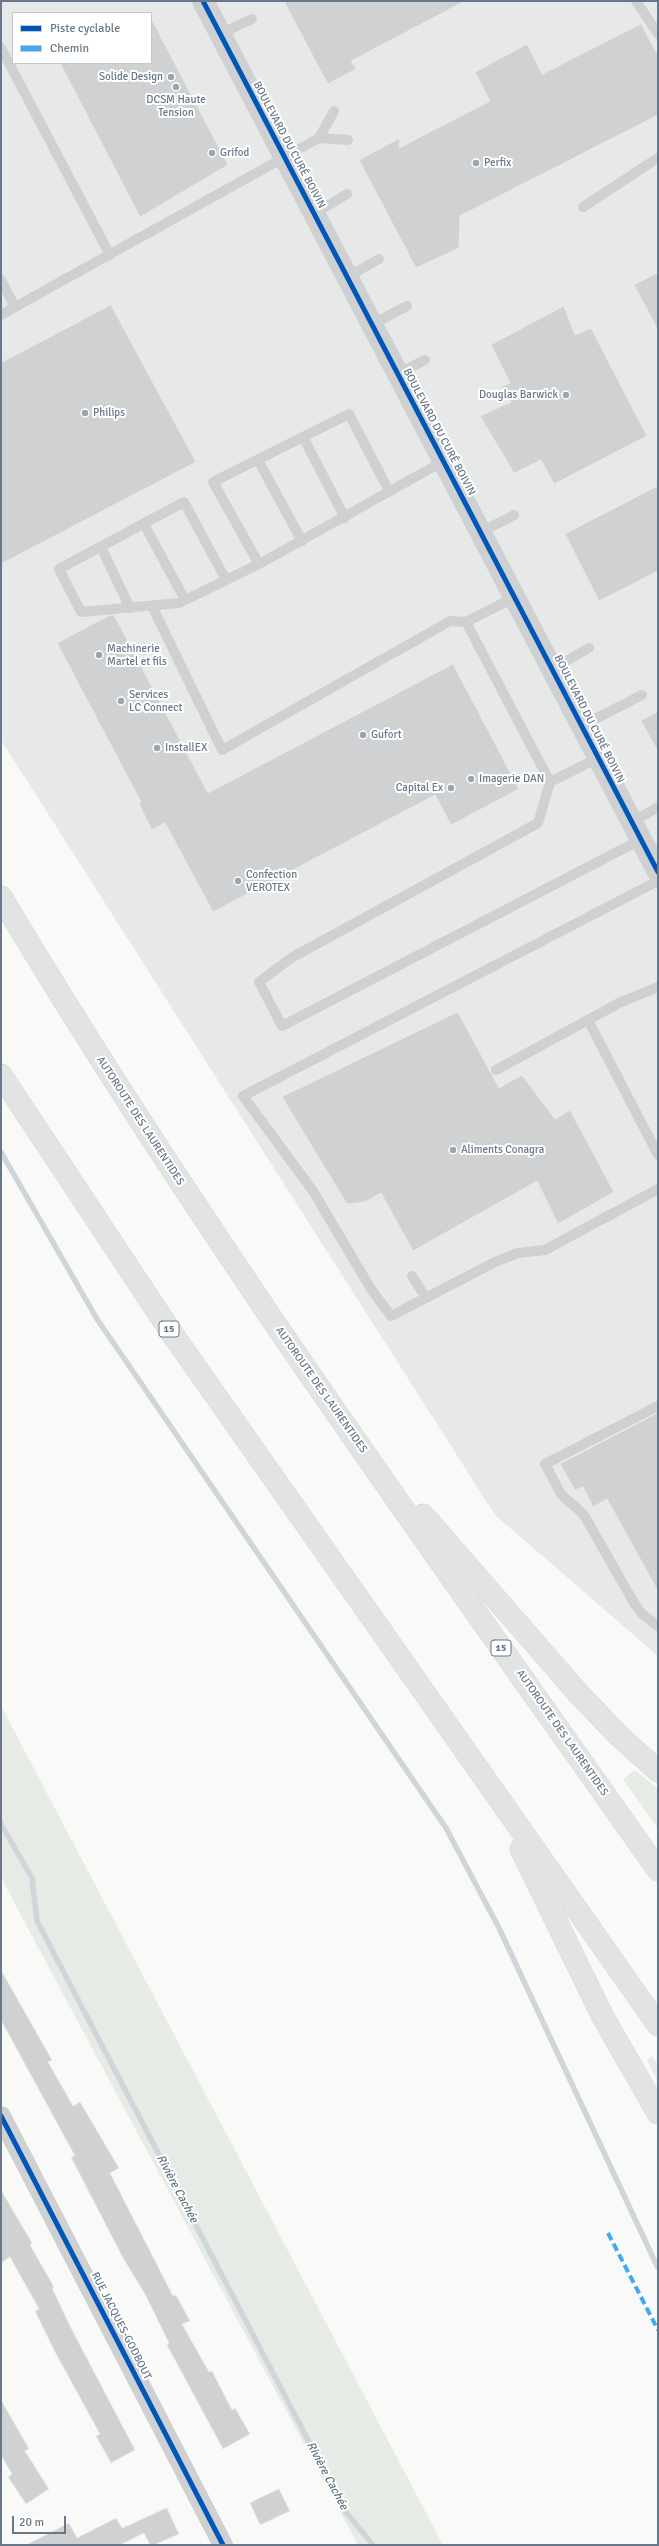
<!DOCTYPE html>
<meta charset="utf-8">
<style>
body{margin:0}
#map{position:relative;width:659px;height:2546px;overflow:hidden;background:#f9f9f8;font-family:Signika,sans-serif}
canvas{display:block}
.frame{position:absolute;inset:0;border:2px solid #687889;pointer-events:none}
.legend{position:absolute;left:12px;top:12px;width:140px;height:52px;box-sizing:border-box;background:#fff;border:1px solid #c3c9d0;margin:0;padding:5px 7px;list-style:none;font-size:12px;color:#687889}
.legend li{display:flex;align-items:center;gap:8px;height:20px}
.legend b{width:20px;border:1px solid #c3c9d0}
.scale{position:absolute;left:12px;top:2516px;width:54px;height:18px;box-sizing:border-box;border:2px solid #687889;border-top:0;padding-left:5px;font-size:12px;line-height:14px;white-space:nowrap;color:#687889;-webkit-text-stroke:3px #fff;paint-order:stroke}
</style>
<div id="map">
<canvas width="659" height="2546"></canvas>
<div class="frame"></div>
<ul class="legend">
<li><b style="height:5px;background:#0057b8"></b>Piste cyclable</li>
<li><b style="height:5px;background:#3fa9f5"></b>Chemin</li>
</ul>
<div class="scale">20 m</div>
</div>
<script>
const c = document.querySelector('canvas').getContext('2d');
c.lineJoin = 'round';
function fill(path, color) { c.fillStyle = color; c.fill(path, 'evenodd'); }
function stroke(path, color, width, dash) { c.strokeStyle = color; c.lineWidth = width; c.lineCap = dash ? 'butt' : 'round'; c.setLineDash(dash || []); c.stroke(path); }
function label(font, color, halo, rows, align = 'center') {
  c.font = font + ' Signika,sans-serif'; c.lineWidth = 4; c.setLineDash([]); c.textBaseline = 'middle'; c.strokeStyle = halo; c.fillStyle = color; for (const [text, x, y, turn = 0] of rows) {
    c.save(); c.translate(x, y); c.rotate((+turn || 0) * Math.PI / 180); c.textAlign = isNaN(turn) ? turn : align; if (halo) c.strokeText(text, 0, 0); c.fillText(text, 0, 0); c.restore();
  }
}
fill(new Path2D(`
 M1,1H658V1656L495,1515L1,740ZM13,13H151V63H13Z`), '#e7e9e9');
fill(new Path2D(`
 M1,1706L443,2545H358L24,1921L1,1877Z
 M635,1770L658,1789V1829L623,1779Z
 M652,2056L658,2065V2082L647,2060Z`), '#e7ebe5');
stroke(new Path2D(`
 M1,1152L97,1319L446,1828L499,1928L658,2268
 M1,1824L32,1878L37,1921L345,2511L373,2545`), '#cfd6da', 5.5);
const building = new Path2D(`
 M284,1H465L351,61L356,69L328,84Z
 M151,18L228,165L140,217L60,63H151Z
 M641,24L658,55V115L460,216L459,248L416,268L359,160L400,138L399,148L490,101L475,72L527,44L542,74Z
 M658,273V330L634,285Z
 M111,305L196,462L1,564V363Z
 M564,306L575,335L591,328L647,436L554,484L541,460L514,473L480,416L511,402L501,387L510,383L491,345Z
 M658,486V571L599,601L565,534Z
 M114,615L208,793L453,664L519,789L451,825L435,795L213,912L165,823L152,830L139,804L141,802L57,643L108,616Z
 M658,712V751L641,721Z
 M458,1012L499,1088L522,1075L555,1119L570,1110L614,1192L558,1224L537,1181L413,1251L381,1193L365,1202L347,1204L282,1097Z
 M658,1413V1591L607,1499L593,1507L583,1487L575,1490L560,1464Z
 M1,1970L52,2060L48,2062L73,2106L80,2102L119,2168L110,2173L173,2296L176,2295L190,2321L182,2324L209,2372L212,2371L232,2410L235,2408L250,2434L223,2449L167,2345L169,2343L145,2294L123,2258L71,2157L75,2156L1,2020Z
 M1,2190L32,2243L30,2245L54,2287L52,2288L71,2328L135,2450L111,2463L96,2436L100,2434L55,2352L35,2311L39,2309L10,2257L1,2263Z
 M1,2400L29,2449L25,2451L49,2489L26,2504L8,2477L12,2474L1,2455Z
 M279,2489L290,2511L260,2525L250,2503Z
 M167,2508L179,2534L154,2545H150L144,2533L120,2545H26L69,2523L77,2538L116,2518L122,2528Z`);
fill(building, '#d0d1d3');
stroke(building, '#e8e8e8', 1);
const motorway = new Path2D(`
 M1,897C202,1234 433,1550 658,1870
 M1,1075L171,1332L658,2025
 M423,1515L578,1693L619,1736L658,1771
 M521,1849L603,2017L658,2113`);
stroke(motorway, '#d6d7d8', 23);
stroke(new Path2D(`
 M636,1L658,34
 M220,34L252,19
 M1,48L110,255
 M319,138L348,140
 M583,207L658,158
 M314,214L347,194
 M347,277L379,259
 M1,280L15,307
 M1,315L319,138L334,111
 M371,325L407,306
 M397,374L425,360
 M303,437L345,518
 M258,460L302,541
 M144,524L185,600
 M481,532L514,515
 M101,547L130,608
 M259,564L213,482L349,414L389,491
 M226,580L184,502L59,569L81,612L179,603L259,564L444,461
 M515,597L466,622L550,782L538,823L291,958L259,982L282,1026L642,839
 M152,606L222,750L450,621L466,622
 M552,669L589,648
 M581,726L642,695
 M550,782L598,758
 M632,822L658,807
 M658,881L243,1096L313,1191L371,1289L391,1316L495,1262L518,1253L545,1250L658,1189
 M588,1020L658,1155
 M496,1070L619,1003L658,987
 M412,1276L426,1298
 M658,1406L545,1464L561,1494L584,1515L634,1603L642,1614L658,1626`), '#cfd0d1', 10);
stroke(new Path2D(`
 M1,2116L223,2545`), '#cfd0d1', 20);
stroke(new Path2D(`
 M203,1L658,872`), '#cfd0d1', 22);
stroke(motorway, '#e2e3e3', 22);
stroke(new Path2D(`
 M608,2233L658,2330`), '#3fa9f5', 4, [8, 4]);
stroke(new Path2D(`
 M203,1L658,872
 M1,2116L223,2545`), '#0057b8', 5);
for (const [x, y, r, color] of [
 [171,77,4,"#9ba5b0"],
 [176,87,4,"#9ba5b0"],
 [212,153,4,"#9ba5b0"],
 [476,163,4,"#9ba5b0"],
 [566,395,4,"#9ba5b0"],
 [85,413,4,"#9ba5b0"],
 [99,655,4,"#9ba5b0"],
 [121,701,4,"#9ba5b0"],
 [363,735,4,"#9ba5b0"],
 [157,748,4,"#9ba5b0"],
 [471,779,4,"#9ba5b0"],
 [451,788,4,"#9ba5b0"],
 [238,881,4,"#9ba5b0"],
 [453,1150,4,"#9ba5b0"]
]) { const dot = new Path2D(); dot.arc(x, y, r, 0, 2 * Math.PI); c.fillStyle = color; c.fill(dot); stroke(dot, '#fff', 1.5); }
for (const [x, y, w] of [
 [169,1329,20],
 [501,1648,20]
]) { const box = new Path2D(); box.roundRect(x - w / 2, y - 8, w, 16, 3); c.fillStyle = '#fff'; c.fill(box); stroke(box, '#687889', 1); }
label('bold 10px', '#687889', null, [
 ["15",169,1329],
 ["15",501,1648]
]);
label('11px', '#687889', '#fff', [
 ["Solide Design",163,77,"right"],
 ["DCSM Haute",176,100,"center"],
 ["Tension",176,113,"center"],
 ["Grifod",220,153],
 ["Perfix",484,163],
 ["Douglas Barwick",558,395,"right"],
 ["Philips",93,413],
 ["Machinerie",107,649],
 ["Martel et fils",107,662],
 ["Services",129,695],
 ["LC Connect",129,708],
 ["Gufort",371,735],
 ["InstallEX",165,748],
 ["Imagerie DAN",479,779],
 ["Capital Ex",443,788,"right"],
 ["Confection",246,875],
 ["VEROTEX",246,888],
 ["Aliments Conagra",461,1150]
], 'left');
label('11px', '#687889', '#fff', [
 ["BOULEVARD DU CURÉ BOIVIN",289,145,62],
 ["BOULEVARD DU CURÉ BOIVIN",439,432,62],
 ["BOULEVARD DU CURÉ BOIVIN",589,719,63],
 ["AUTOROUTE DES LAURENTIDES",140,1121,57],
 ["AUTOROUTE DES LAURENTIDES",321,1390,55],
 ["AUTOROUTE DES LAURENTIDES",562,1733,55],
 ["RUE JACQUES-GODBOUT",121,2326,63]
]);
label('italic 12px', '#637984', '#fff', [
 ["Rivière Cachée",177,2189,62],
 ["Rivière Cachée",327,2476,62]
]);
</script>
